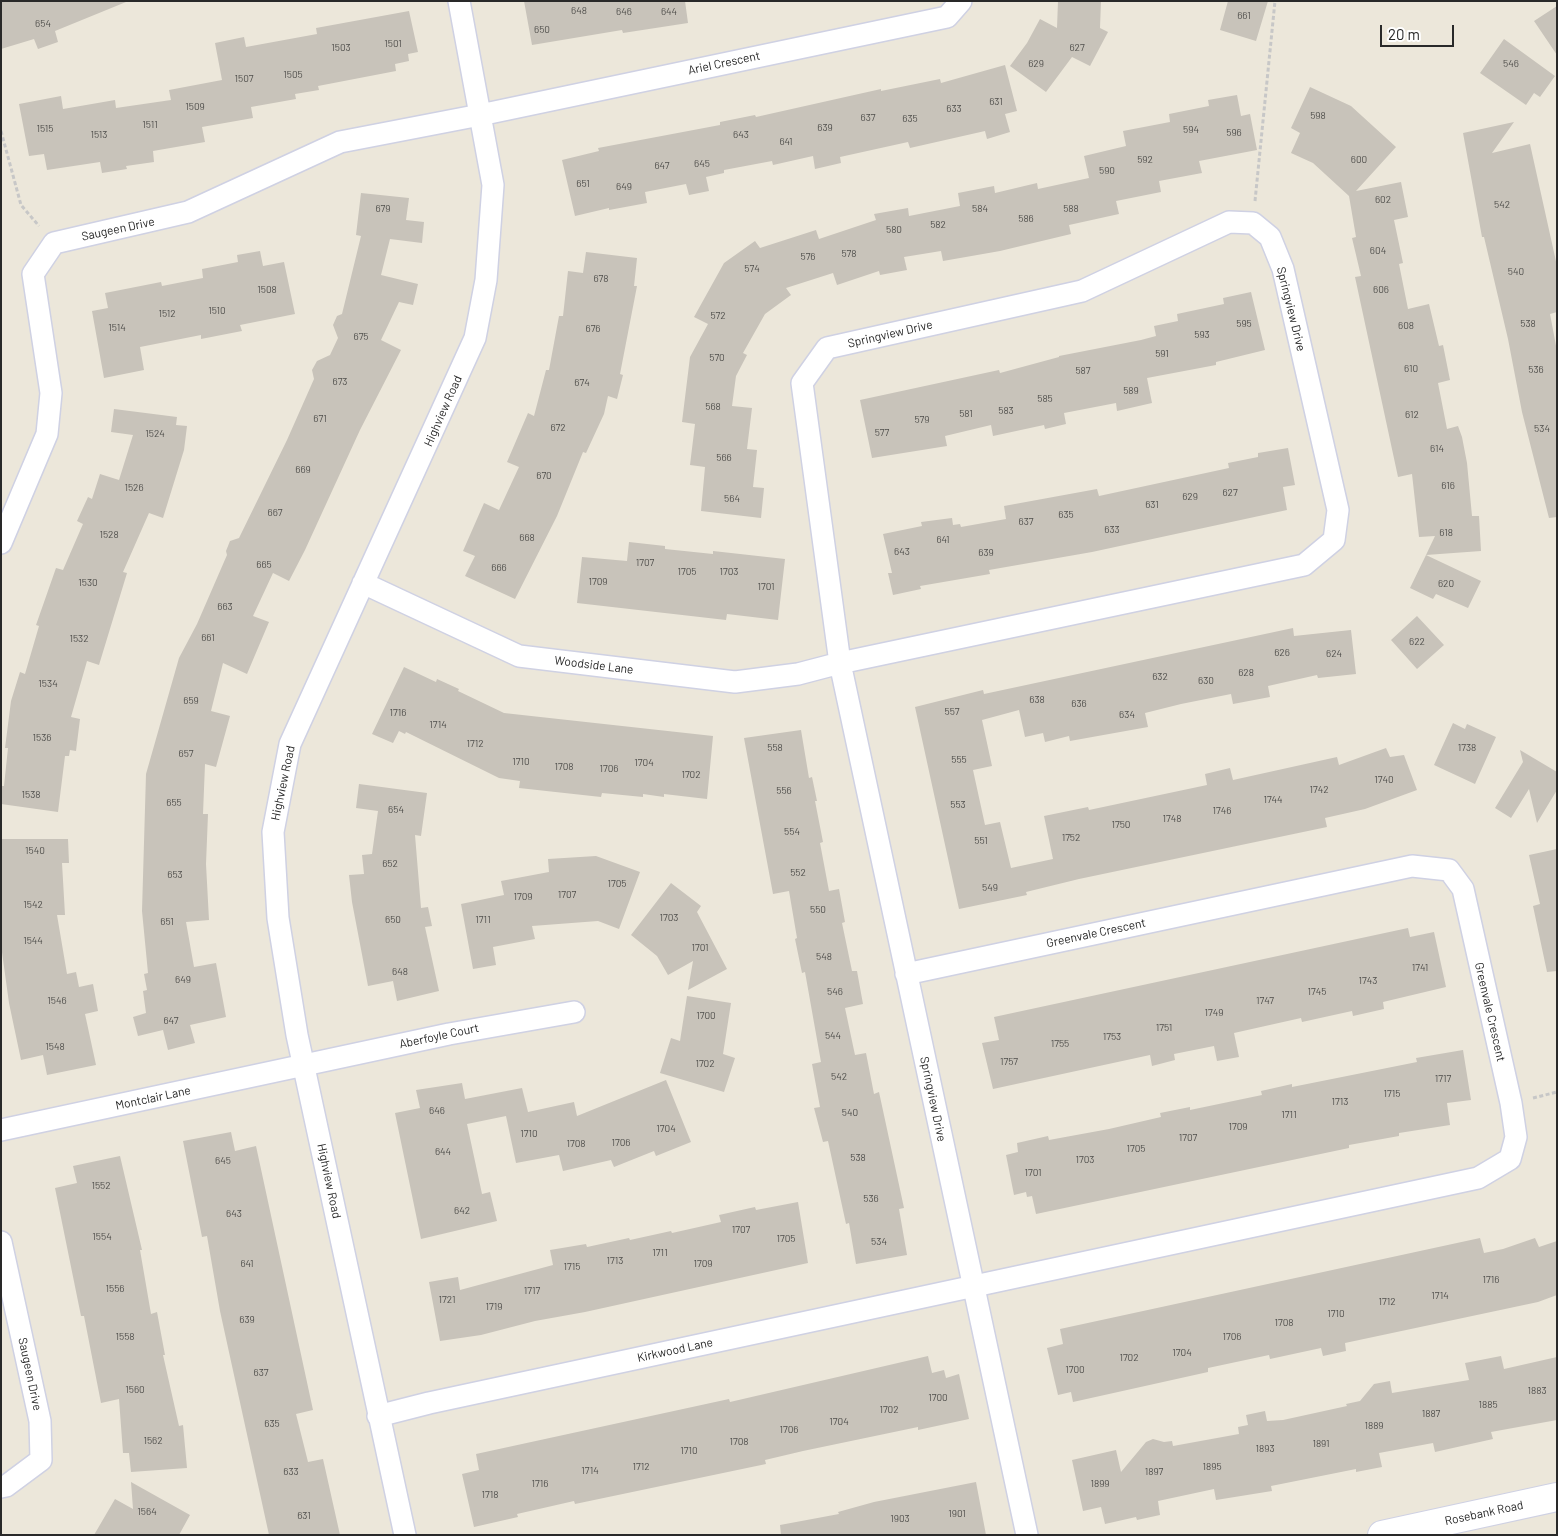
<!DOCTYPE html>
<style>
body{margin:0}
#map{position:relative;width:1558px;height:1536px;overflow:hidden;background:#ece7da;font-family:Barlow,sans-serif}
canvas{display:block}
.frame{position:absolute;inset:0;border:2px solid #292929;pointer-events:none}
.scale{position:absolute;left:1380px;top:25px;width:74px;height:22px;box-sizing:border-box;border:2px solid #292929;border-top:0;padding-left:6px;font-size:15px;line-height:18px;white-space:nowrap;color:#292929;-webkit-text-stroke:4px #fff;paint-order:stroke}
</style>
<div id="map">
<canvas width="1558" height="1536"></canvas>
<div class="frame"></div>
<div class="scale">20 m</div>
</div>
<script>
const c = document.querySelector('canvas').getContext('2d');
c.lineJoin = 'round';
function fill(path, color) { c.fillStyle = color; c.fill(path, 'evenodd'); }
function stroke(path, color, width, dash) { c.strokeStyle = color; c.lineWidth = width; c.lineCap = dash ? 'butt' : 'round'; c.setLineDash(dash || []); c.stroke(path); }
function label(font, color, halo, rows, align = 'center') {
  c.font = font + ' Barlow,sans-serif'; c.lineWidth = 4; c.setLineDash([]); c.textBaseline = 'middle'; c.strokeStyle = halo; c.fillStyle = color; for (const [text, x, y, turn = 0] of rows) {
    c.save(); c.translate(x, y); c.rotate((+turn || 0) * Math.PI / 180); c.textAlign = isNaN(turn) ? turn : align; if (halo) c.strokeText(text, 0, 0); c.fillText(text, 0, 0); c.restore();
  }
}
fill(new Path2D(`
 M1,1H126V2L55,31L58,42L38,49L34,39L1,49Z
 M524,1H685L688,23L623,33L622,30L532,45Z
 M1058,1H1101L1100,28L1108,32L1090,66L1072,57L1046,92L1010,66L1027,43L1040,19L1057,28Z
 M1228,1H1268L1256,41L1220,30Z
 M1557,6V55L1534,21Z
 M409,11L418,52L408,54L409,61L395,64L396,71L318,86L319,90L295,94L296,99L251,107L253,118L202,127L205,142L153,151L154,162L126,166L127,169L102,173L100,162L47,170L44,154L29,156L19,104L61,96L63,109L115,100L116,108L171,100L169,90L222,80L215,43L244,37L246,47L317,34L316,28Z
 M1504,39L1555,76L1540,97L1534,93L1526,105L1480,73Z
 M1005,65L1017,111L1005,114L1010,132L987,139L985,131L910,148L908,142L840,157L841,163L815,169L813,156L773,165L772,161L724,170V173L706,177L709,191L689,195L686,184L645,192L647,203L609,210V208L575,216L562,160L599,151L598,148L720,125V122L755,115L756,117L881,89V91L940,79L941,83Z
 M1310,87L1351,106L1396,147L1356,191L1401,182L1408,217L1394,220L1403,263L1399,264L1408,309L1429,304L1439,346L1443,345L1450,380L1438,383L1447,429L1458,426L1462,437L1467,463L1472,516H1479L1481,551L1426,555L1435,536L1419,537L1412,474L1398,477L1355,277L1361,276L1352,238L1356,237L1349,196L1313,163L1291,153L1300,133L1291,128Z
 M1237,95L1241,116L1250,114L1257,150L1199,161L1202,173L1159,181L1161,192L1116,201L1119,214L1069,225L1071,234L1000,251L943,261L941,251L904,257L907,270L880,275L879,271L837,285L833,273L786,288L791,295L765,314L743,353L747,355L736,376L732,406L752,408L747,449L757,450L753,487L764,488L761,518L701,511L705,467L690,465L695,424L682,422L690,357L708,324L694,317L724,263L755,241L760,248L816,230L819,239L876,220L874,214L908,208L909,216L960,206L958,193L994,186L995,193L1037,183L1038,189L1089,178L1084,156L1126,146L1123,131L1170,122L1169,114L1209,106L1208,100Z
 M1514,122L1492,153L1530,144L1557,266V312L1550,314L1557,351V517L1549,518L1522,412L1508,339L1484,237H1482L1463,133Z
 M361,193L409,198L406,220L424,222L422,243L390,239L381,275L418,284L413,305L399,302L381,340L401,350L360,430L305,550L289,581L273,573L253,616L269,622L247,674L223,663L211,711L230,716L216,767L205,764L203,814H208L206,864L209,920L186,922L194,967L216,963L226,1017L190,1025L195,1043L168,1050L163,1030L138,1036L133,1017L146,1013L143,991L147,990L144,974L148,973L142,911L146,774L179,658L197,624L227,555L226,551L230,541L239,538L287,440L314,379L312,370L317,361L330,355L338,338L333,325L337,316L342,314L361,236L356,235Z
 M260,251L263,266L284,262L295,314L240,325L242,331L201,339V335L140,347L144,370L104,378L92,311L108,308L105,293L161,282L162,286L203,278L202,269L238,262L237,255Z
 M586,252L637,258L634,286H637L620,374L623,375L617,399L608,396L604,414L586,453L583,452L557,516L515,599L465,576L475,556L463,551L484,503L499,510L519,467L507,462L528,413L534,416L546,370H549L559,316H563L568,271L583,273Z
 M1251,292L1265,350L1216,362V365L1147,378L1152,403L1117,411L1116,403L1064,413L1066,424L1045,429L1044,425L993,436L991,425L945,436L947,446L872,458L860,400L999,370L1000,373L1059,357V356L1141,340L1156,336L1154,326L1178,321L1177,314L1224,304L1223,298Z
 M114,409L177,417L176,425L187,426L184,450L163,518L149,513L123,572L127,573L99,665L87,661L71,717L80,719L76,751L70,750L69,756H65L58,812L1,804V786H4L8,748H5L11,701L20,672L25,674L39,626L36,625L56,568L63,570L83,524L77,521L88,497L92,499L100,474L119,480L133,435L111,432Z
 M1288,448L1295,485L1283,487L1287,510L1092,552L989,570L990,574L920,586L921,589L893,595L888,573H892L883,534L922,526L921,522L952,518L953,525L960,524L961,527L1006,519L1004,506L1097,489L1099,496L1229,468L1228,463L1258,457V453Z
 M629,542L665,546V549L713,554V551L785,559L778,620L727,614L726,620L577,603L582,557L627,561Z
 M1426,555L1481,581L1468,608L1436,594L1433,599L1410,588Z
 M1417,616L1444,645L1417,669L1391,640Z
 M1293,628L1294,636L1351,630L1356,674L1318,678L1317,675L1268,686L1270,697L1233,704L1231,694L1181,704L1145,713L1148,727L1070,741L1069,736L1045,742L1043,733L1025,737L1019,710L982,720L992,766L973,770L985,825L1000,822L1011,868L1053,859L1044,816L1088,807L1089,810L1207,785L1205,774L1230,768L1233,780L1337,757L1339,765L1386,748L1390,757L1404,755L1417,790L1365,809L1325,818L1327,827L1079,879L1026,892L1027,895L959,909L915,707L983,690L984,694Z
 M404,667L436,682L437,679L459,689L458,691L504,713L713,736L707,799L664,794V797L643,794V797L602,793L601,797L519,788L520,781L499,778L406,732L405,734L399,731L393,743L372,734Z
 M1453,723L1465,729L1467,724L1496,737L1475,784L1434,765Z
 M801,730L809,778L812,777L817,801H815L823,842L820,843L829,891L839,889L845,922L842,923L852,971H857L863,1004L845,1008L855,1055L866,1053L874,1094L879,1092L904,1208L899,1209L907,1255L856,1264L849,1223L846,1224L828,1141L823,1142L814,1108L820,1107L812,1064L821,1062L805,972L802,973L795,939L797,938L789,891L773,894L744,738Z
 M1520,750L1557,772V790L1537,823L1529,789L1511,818L1495,808L1523,762Z
 M359,784L427,793L421,836L415,835L421,908L428,907L432,926L425,927L439,991L397,1001L393,981L368,986L352,902L349,875L364,874L362,855L372,854L378,811L356,808Z
 M1,839H68L69,863H62L65,915H57L67,974L76,972L79,987L93,984L98,1011L85,1014L96,1065L47,1075L43,1055L21,1060L9,1003L1,945Z
 M1557,849V971L1547,972L1533,906L1540,904L1529,855Z
 M596,856L640,872L619,929L598,921L532,926L535,939L493,947L496,965L473,969L461,904L504,895L501,881L549,872L548,859Z
 M671,883L701,906L697,912L727,969L688,990L693,961L668,975L657,956L631,935Z
 M1408,928L1410,937L1434,932L1446,987L1383,1002L1384,1009L1353,1016L1352,1011L1302,1022L1301,1018L1234,1033L1239,1057L1217,1061L1214,1046L1174,1054L1175,1060L1152,1066L1150,1055L993,1089L982,1043L999,1040L994,1017Z
 M687,996L731,1003L723,1054L735,1058L724,1092L660,1073L671,1038L680,1041Z
 M1463,1050L1471,1100L1447,1103L1450,1125L1399,1133V1136L1349,1145V1148L1036,1214L1032,1196L1027,1197L1026,1192L1014,1195L1006,1155L1018,1152L1017,1143L1048,1136L1049,1140L1109,1129L1161,1117L1160,1113L1190,1107V1110L1262,1095L1261,1091L1292,1084V1087L1417,1062L1416,1058Z
 M666,1080L691,1142L656,1156L654,1151L614,1167L611,1160L563,1171L559,1155L516,1163L506,1116L467,1124L482,1194L490,1192L497,1221L421,1239L395,1113L420,1108L416,1090L462,1083L465,1099L522,1088L528,1112L574,1102L577,1116Z
 M231,1132L235,1151L256,1146L313,1410L296,1414L308,1462L323,1459L340,1535H269L220,1311L207,1236L202,1237L183,1141Z
 M120,1156L142,1250H140L151,1314L157,1312L165,1355H163L179,1426L183,1425L187,1468L131,1472L129,1453H123L119,1399L101,1403L84,1316H81L55,1188L77,1183L73,1166Z
 M798,1202L808,1263L585,1312L535,1321L481,1335L440,1341L429,1282L458,1277L460,1290L553,1265L550,1250L586,1244L587,1247L629,1238L630,1240L671,1231L672,1233L721,1222L719,1215L755,1207L756,1210Z
 M1480,1238L1484,1253L1503,1249L1535,1238L1539,1247L1557,1241V1295L1538,1302L1345,1343L1346,1351L1323,1356L1321,1348L1270,1359L1269,1355L1208,1368V1372L1073,1402L1071,1392L1058,1395L1047,1348L1063,1344L1060,1329Z
 M928,1356L932,1373L944,1370L946,1378L959,1374L969,1419L918,1430V1427L803,1451L765,1460L766,1464L575,1504L574,1501L517,1514L518,1517L474,1527L462,1474L479,1470L476,1454L729,1399L730,1402Z
 M1501,1356L1504,1369L1557,1357V1420L1491,1432L1493,1439L1435,1452L1433,1443L1379,1453L1382,1467L1356,1472V1469L1271,1486L1272,1491L1216,1500L1214,1489L1158,1501L1160,1515L1137,1520L1136,1517L1105,1524L1101,1507L1083,1511L1072,1460L1116,1450L1121,1472L1146,1442L1153,1439L1164,1442L1172,1441L1173,1446L1239,1434L1238,1427L1248,1425L1246,1415L1265,1411L1267,1421L1283,1420L1347,1406L1346,1404L1360,1401L1374,1384L1390,1381L1392,1393L1469,1380L1465,1363Z
 M131,1482L190,1515L179,1535H94L115,1499L133,1509Z
 M976,1482L986,1535H781L780,1525L839,1514L838,1512L874,1502Z`), '#c8c3ba');
const minor = new Path2D(`
 M1,543L47,434L51,393L33,274L54,243L188,212L340,142L480,115L947,17L961,1
 M363,583L519,656L735,682L798,674L840,663L1304,565L1334,540L1338,510L1283,269L1270,237L1253,223L1229,222L1082,291L827,348L802,383L840,663L1027,1535
 M1,1130L449,1034L574,1012
 M1,1242L40,1421L41,1460L6,1486L1,1487
 M378,1416L429,1403L1478,1178L1510,1159L1516,1137L1511,1103L1463,889L1449,870L1412,866L906,974
 M405,1535L297,1035L278,918L273,832L290,744L475,338L486,280L493,185L459,1`);
const tertiary = new Path2D(`
 M1382,1535L1557,1497`);
stroke(minor, '#cfd1e3', 24);
stroke(tertiary, '#cfd1e3', 30);
stroke(new Path2D(`
 M1,131L21,205L39,226
 M1255,201L1275,1
 M1533,1098L1557,1092`), '#c7c7c7', 3, [4, 2.5]);
stroke(minor, '#fff', 21);
stroke(tertiary, '#fff', 28);
label('10px', '#51504d', null, [
 ["648",579,11],
 ["646",624,12],
 ["644",669,12],
 ["661",1244,16],
 ["654",43,24],
 ["650",542,30],
 ["1501",393,44],
 ["1503",341,48],
 ["627",1077,48],
 ["629",1036,64],
 ["546",1511,64],
 ["1505",293,75],
 ["1507",244,79],
 ["631",996,102],
 ["1509",195,107],
 ["633",954,109],
 ["598",1318,116],
 ["637",868,118],
 ["635",910,119],
 ["1511",150,125],
 ["639",825,128],
 ["1515",45,129],
 ["594",1191,130],
 ["596",1234,133],
 ["1513",99,135],
 ["643",741,135],
 ["641",786,142],
 ["592",1145,160],
 ["600",1359,160],
 ["645",702,164],
 ["647",662,166],
 ["590",1107,171],
 ["651",583,184],
 ["649",624,187],
 ["602",1383,200],
 ["542",1502,205],
 ["679",383,209],
 ["584",980,209],
 ["588",1071,209],
 ["586",1026,219],
 ["582",938,225],
 ["580",894,230],
 ["604",1378,251],
 ["578",849,254],
 ["576",808,257],
 ["574",752,269],
 ["540",1516,272],
 ["678",601,279],
 ["1508",267,290],
 ["606",1381,290],
 ["1510",217,311],
 ["1512",167,314],
 ["572",718,316],
 ["595",1244,324],
 ["538",1528,324],
 ["608",1406,326],
 ["1514",117,328],
 ["676",593,329],
 ["593",1202,335],
 ["675",361,337],
 ["591",1162,354],
 ["570",717,358],
 ["610",1411,369],
 ["536",1536,370],
 ["587",1083,371],
 ["673",340,382],
 ["674",582,383],
 ["589",1131,391],
 ["585",1045,399],
 ["568",713,407],
 ["583",1006,411],
 ["581",966,414],
 ["612",1412,415],
 ["671",320,419],
 ["579",922,420],
 ["672",558,428],
 ["534",1542,429],
 ["577",882,433],
 ["1524",155,434],
 ["614",1437,449],
 ["566",724,458],
 ["669",303,470],
 ["670",544,476],
 ["616",1448,486],
 ["1526",134,488],
 ["627",1230,493],
 ["629",1190,497],
 ["564",732,499],
 ["631",1152,505],
 ["667",275,513],
 ["635",1066,515],
 ["637",1026,522],
 ["633",1112,530],
 ["618",1446,533],
 ["1528",109,535],
 ["668",527,538],
 ["641",943,540],
 ["643",902,552],
 ["639",986,553],
 ["1707",645,563],
 ["665",264,565],
 ["666",499,568],
 ["1705",687,572],
 ["1703",729,572],
 ["1709",598,582],
 ["1530",88,583],
 ["620",1446,584],
 ["1701",766,587],
 ["663",225,607],
 ["661",208,638],
 ["1532",79,639],
 ["622",1417,642],
 ["626",1282,653],
 ["624",1334,654],
 ["628",1246,673],
 ["632",1160,677],
 ["630",1206,681],
 ["1534",48,684],
 ["638",1037,700],
 ["659",191,701],
 ["636",1079,704],
 ["557",952,712],
 ["1716",398,713],
 ["634",1127,715],
 ["1714",438,725],
 ["1536",42,738],
 ["1712",475,744],
 ["558",775,748],
 ["1738",1467,748],
 ["657",186,754],
 ["555",959,760],
 ["1710",521,762],
 ["1704",644,763],
 ["1708",564,767],
 ["1706",609,769],
 ["1702",691,775],
 ["1740",1384,780],
 ["1742",1319,790],
 ["556",784,791],
 ["1538",31,795],
 ["1744",1273,800],
 ["655",174,803],
 ["553",958,805],
 ["654",396,810],
 ["1746",1222,811],
 ["1748",1172,819],
 ["1750",1121,825],
 ["554",792,832],
 ["1752",1071,838],
 ["551",981,841],
 ["1540",35,851],
 ["652",390,864],
 ["552",798,873],
 ["653",175,875],
 ["1705",617,884],
 ["549",990,888],
 ["1707",567,895],
 ["1709",523,897],
 ["1542",33,905],
 ["550",818,910],
 ["1703",669,918],
 ["650",393,920],
 ["1711",483,920],
 ["651",167,922],
 ["1544",33,941],
 ["1701",700,948],
 ["548",824,957],
 ["1741",1420,968],
 ["648",400,972],
 ["649",183,980],
 ["1743",1368,981],
 ["546",835,992],
 ["1745",1317,992],
 ["1546",57,1001],
 ["1747",1265,1001],
 ["1749",1214,1013],
 ["1700",706,1016],
 ["647",171,1021],
 ["1751",1164,1028],
 ["544",833,1036],
 ["1753",1112,1037],
 ["1755",1060,1044],
 ["1548",55,1047],
 ["1757",1009,1062],
 ["1702",705,1064],
 ["542",839,1077],
 ["1717",1443,1079],
 ["1715",1392,1094],
 ["1713",1340,1102],
 ["646",437,1111],
 ["540",850,1113],
 ["1711",1289,1115],
 ["1709",1238,1127],
 ["1704",666,1129],
 ["1710",529,1134],
 ["1707",1188,1138],
 ["1706",621,1143],
 ["1708",576,1144],
 ["1705",1136,1149],
 ["644",443,1152],
 ["538",858,1158],
 ["1703",1085,1160],
 ["645",223,1161],
 ["1701",1033,1173],
 ["1552",101,1186],
 ["536",871,1199],
 ["642",462,1211],
 ["643",234,1214],
 ["1707",741,1230],
 ["1554",102,1237],
 ["1705",786,1239],
 ["534",879,1242],
 ["1711",660,1253],
 ["1713",615,1261],
 ["641",247,1264],
 ["1709",703,1264],
 ["1715",572,1267],
 ["1716",1491,1280],
 ["1556",115,1289],
 ["1717",532,1291],
 ["1714",1440,1296],
 ["1721",447,1300],
 ["1712",1387,1302],
 ["1719",494,1307],
 ["1710",1336,1314],
 ["639",247,1320],
 ["1708",1284,1323],
 ["1558",125,1337],
 ["1706",1232,1337],
 ["1704",1182,1353],
 ["1702",1129,1358],
 ["1700",1075,1370],
 ["637",261,1373],
 ["1560",135,1390],
 ["1883",1537,1391],
 ["1700",938,1398],
 ["1885",1488,1405],
 ["1702",889,1410],
 ["1887",1431,1414],
 ["1704",839,1422],
 ["635",272,1424],
 ["1889",1374,1426],
 ["1706",789,1430],
 ["1562",153,1441],
 ["1708",739,1442],
 ["1891",1321,1444],
 ["1893",1265,1449],
 ["1710",689,1451],
 ["1712",641,1467],
 ["1895",1212,1467],
 ["1714",590,1471],
 ["633",291,1472],
 ["1897",1154,1472],
 ["1716",540,1484],
 ["1899",1100,1484],
 ["1718",490,1495],
 ["1564",147,1512],
 ["1901",957,1514],
 ["631",304,1516],
 ["1903",900,1519]
]);
label('12px', '#292929', '#fff', [
 ["Ariel Crescent",724,63,-12],
 ["Saugeen Drive",118,229,-12],
 ["Springview Drive",1291,309,76],
 ["Springview Drive",890,334,-13],
 ["Highview Road",443,411,-66],
 ["Woodside Lane",594,665,7],
 ["Highview Road",283,783,-78],
 ["Greenvale Crescent",1096,933,-12],
 ["Greenvale Crescent",1490,1012,77],
 ["Aberfoyle Court",439,1036,-12],
 ["Montclair Lane",153,1098,-12],
 ["Springview Drive",933,1099,78],
 ["Highview Road",329,1181,78],
 ["Kirkwood Lane",675,1350,-12],
 ["Saugeen Drive",30,1374,78],
 ["Rosebank Road",1484,1513,-12]
]);
</script>
